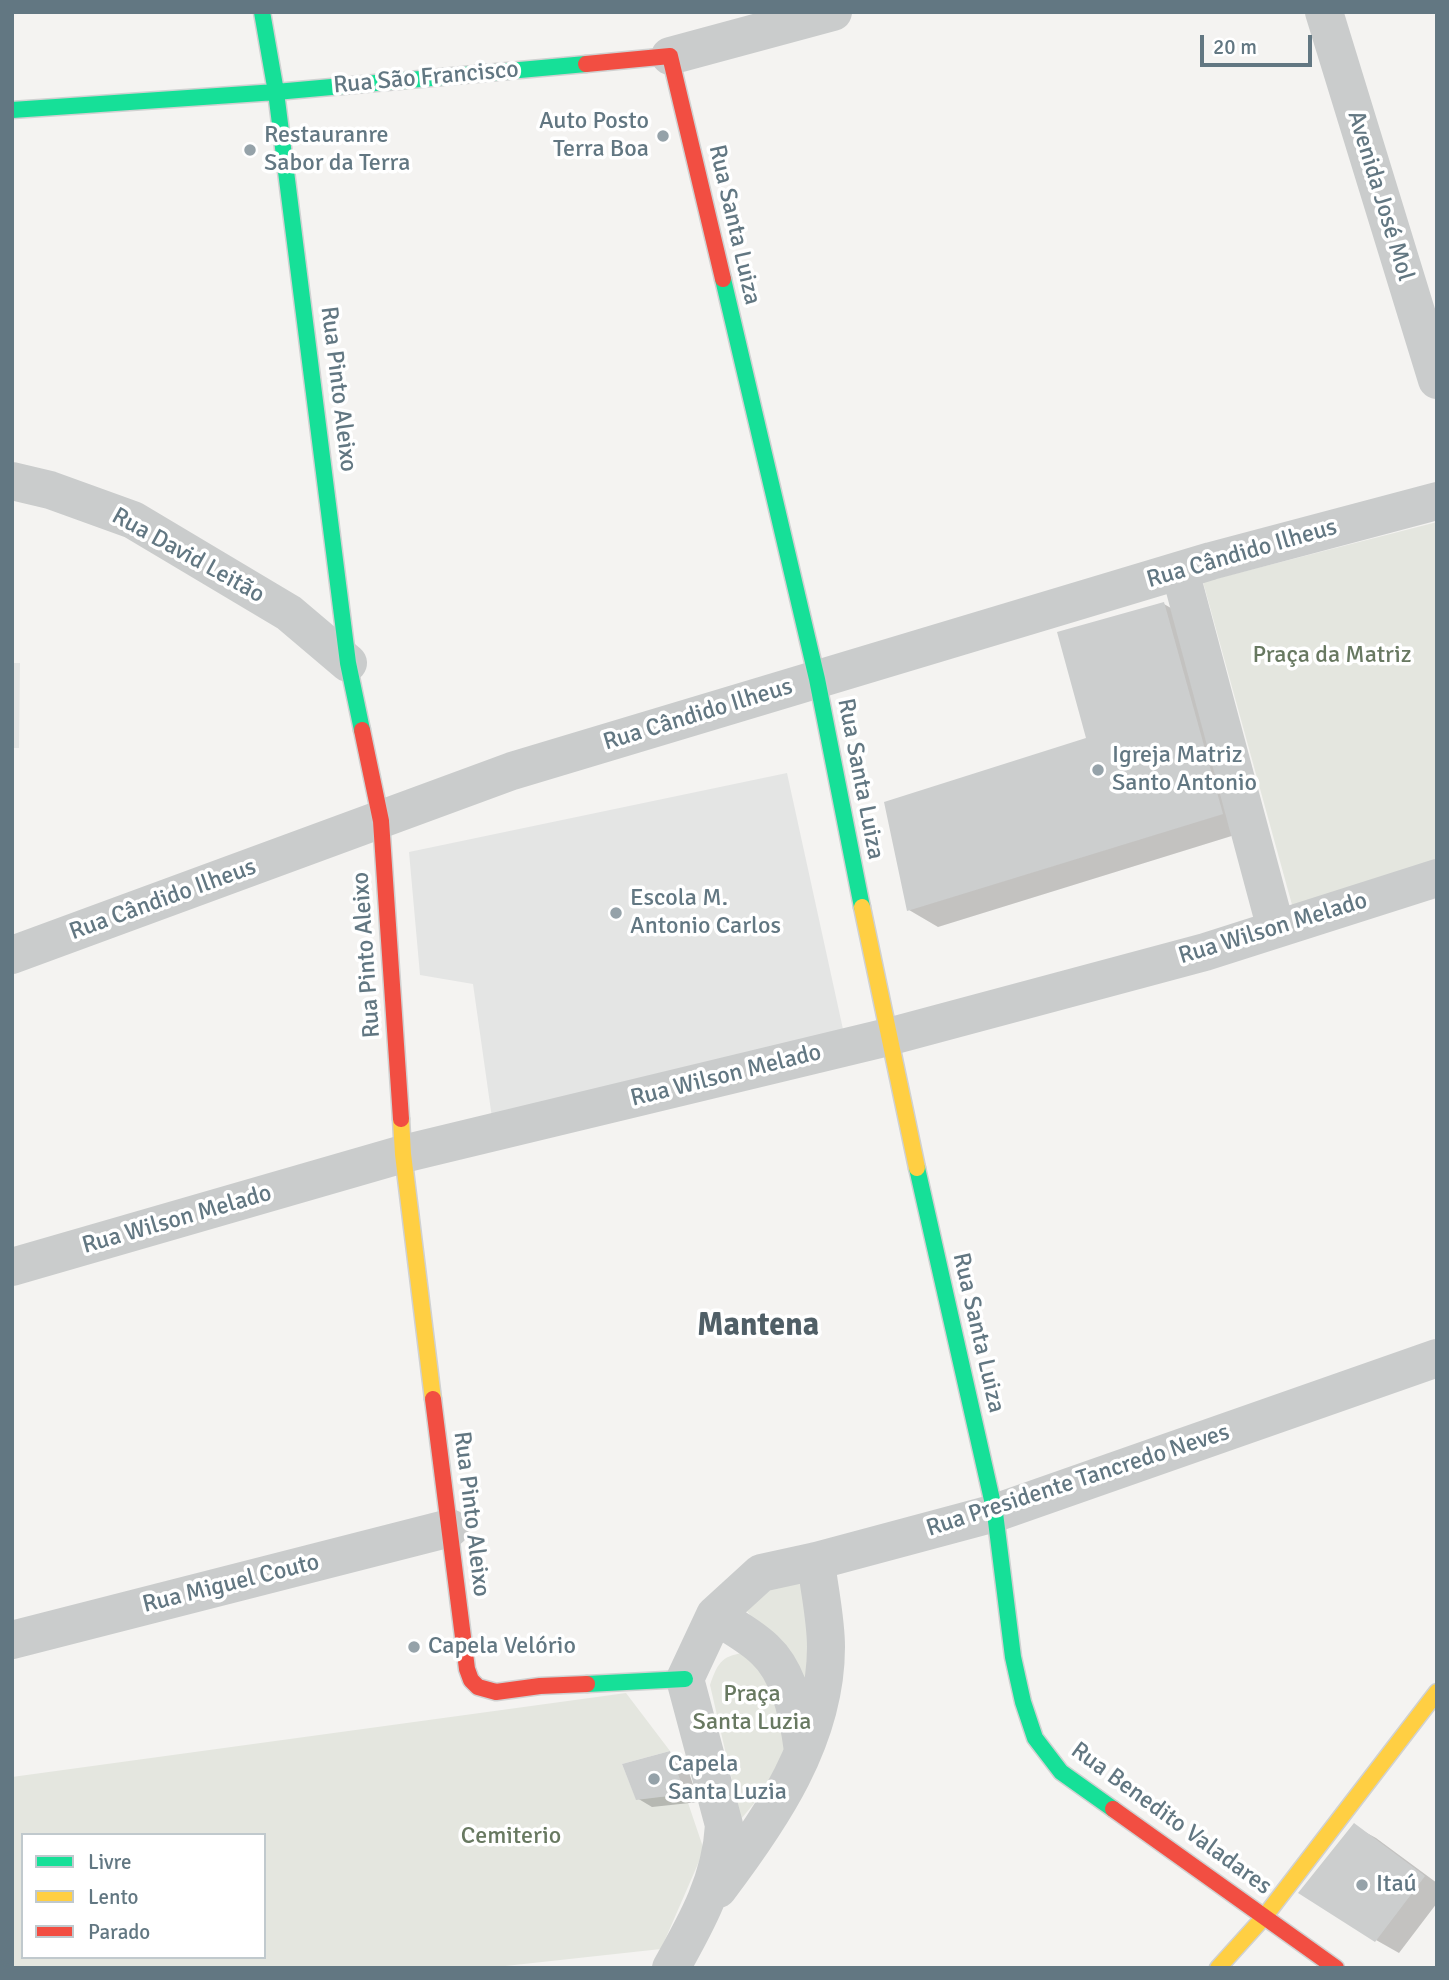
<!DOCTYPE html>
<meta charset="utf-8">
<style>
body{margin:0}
#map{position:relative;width:1449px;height:1980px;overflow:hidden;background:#f4f3f1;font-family:Signika,sans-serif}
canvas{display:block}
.frame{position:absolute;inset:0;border:14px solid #627782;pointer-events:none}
.legend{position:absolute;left:21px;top:1833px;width:245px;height:126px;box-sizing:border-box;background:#fff;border:2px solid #c0c9cd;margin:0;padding:9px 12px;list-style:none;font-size:21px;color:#627782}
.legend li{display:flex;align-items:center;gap:14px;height:35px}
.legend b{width:35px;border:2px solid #c0c9cd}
.scale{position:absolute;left:1200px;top:35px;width:112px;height:32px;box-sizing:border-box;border:4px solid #627782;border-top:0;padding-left:9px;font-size:21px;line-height:24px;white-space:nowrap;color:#627782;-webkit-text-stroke:5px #fff;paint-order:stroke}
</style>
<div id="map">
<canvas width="1449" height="1980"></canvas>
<div class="frame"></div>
<ul class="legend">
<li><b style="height:9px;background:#16e098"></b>Livre</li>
<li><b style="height:9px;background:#ffcf43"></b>Lento</li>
<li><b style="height:9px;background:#f24e42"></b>Parado</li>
</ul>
<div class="scale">20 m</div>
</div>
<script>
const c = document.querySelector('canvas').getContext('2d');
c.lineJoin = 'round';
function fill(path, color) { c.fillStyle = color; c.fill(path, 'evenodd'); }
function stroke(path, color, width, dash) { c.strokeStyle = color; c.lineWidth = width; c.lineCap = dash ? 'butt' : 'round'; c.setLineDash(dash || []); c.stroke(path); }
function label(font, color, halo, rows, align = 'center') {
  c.font = font + ' Signika,sans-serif'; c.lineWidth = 7; c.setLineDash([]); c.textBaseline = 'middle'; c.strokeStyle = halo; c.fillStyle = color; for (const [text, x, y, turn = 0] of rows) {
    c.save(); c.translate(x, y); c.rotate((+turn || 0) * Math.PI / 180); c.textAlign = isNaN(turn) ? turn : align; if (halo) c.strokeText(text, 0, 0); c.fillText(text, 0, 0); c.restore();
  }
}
fill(new Path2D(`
 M12,663H20L19,748H12Z
 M787,773L846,1043L493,1125L473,984L420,975L409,852Z`), '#e4e5e4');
fill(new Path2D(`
 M1437,522V861L1294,912L1203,582Z
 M799,1574L807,1602L808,1686L746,1610L756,1597Z
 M748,1652L770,1670L790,1744L772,1782L741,1819L710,1685C719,1660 722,1656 748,1652Z
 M626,1693L670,1751L622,1764L636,1799L685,1794L704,1850L661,1949L487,1968H12V1777ZM23,1835H264V1957H23Z`), '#e4e6df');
fill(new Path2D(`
 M1164,604L1193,621L1251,830L938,927L909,910L1088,739Z
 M670,1753L685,1761L699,1802L652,1807L637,1798Z
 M1354,1826L1376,1838L1437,1883V1903L1399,1953L1376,1940Z`), '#0003');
fill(new Path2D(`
 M1164,602L1223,814L907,911L884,802L1086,738L1057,632Z
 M670,1751L685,1794L636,1800L622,1764Z
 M1354,1823L1425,1876L1375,1942L1298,1893Z`), '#cccece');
const fast = new Path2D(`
 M262,12L276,92L348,663L362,730
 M12,110L276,92L586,64
 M723,279L817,679L862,907
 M917,1168L995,1513L1013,1657L1023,1702L1035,1738L1061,1772L1113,1809
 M587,1684L685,1679`);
const slow = new Path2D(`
 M862,907L917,1168
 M401,1119L403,1154L433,1399
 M1218,1968L1265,1916L1437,1692`);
const jam = new Path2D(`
 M586,64L670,56L723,279
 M362,730L381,821L401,1119
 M433,1399L467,1669L471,1680L478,1687L496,1692L540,1686L587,1684
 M1113,1809L1336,1968`);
stroke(fast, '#d0d1d1', 19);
stroke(slow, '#d0d1d1', 19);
stroke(jam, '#d0d1d1', 19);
stroke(new Path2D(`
 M1324,12L1437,380
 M670,56L833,12
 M12,481L50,490L133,520L289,613L348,663
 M1180,571L1276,929
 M12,955L512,771L1211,561L1437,501
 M12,1267L403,1154L888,1037L1205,952L1437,878
 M715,1615C731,1626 751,1636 765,1650C790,1673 799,1719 803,1751
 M12,1640L450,1528
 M718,1889C771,1819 826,1739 826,1647C826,1619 819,1589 816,1561
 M671,1968C697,1922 721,1879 724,1825L685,1679L715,1615L761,1573L816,1561L995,1513L1437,1358`), '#cacccc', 38);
stroke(fast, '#16e098', 16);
stroke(slow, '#ffcf43', 16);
stroke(jam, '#f24e42', 16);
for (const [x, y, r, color] of [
 [663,136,7,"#95a2a9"],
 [250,150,7,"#95a2a9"],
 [1098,770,7,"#95a2a9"],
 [616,913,7,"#95a2a9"],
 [414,1647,7,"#95a2a9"],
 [654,1779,7,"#95a2a9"],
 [1362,1885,7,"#95a2a9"]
]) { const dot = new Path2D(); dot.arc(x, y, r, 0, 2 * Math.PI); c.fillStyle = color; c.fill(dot); stroke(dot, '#fff', 2.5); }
label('24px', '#627782', '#fff', [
 ["Rua São Francisco",426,78,-5],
 ["Avenida José Mol",1380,196,73],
 ["Rua Santa Luiza",734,225,77],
 ["Rua Pinto Aleixo",338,389,83],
 ["Rua Cândido Ilheus",1242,554,-16],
 ["Rua David Leitão",188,556,29],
 ["Rua Cândido Ilheus",698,715,-17],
 ["Rua Santa Luiza",860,779,79],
 ["Rua Cândido Ilheus",163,900,-20],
 ["Rua Wilson Melado",1273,929,-17],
 ["Rua Pinto Aleixo",367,955,-94],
 ["Rua Wilson Melado",726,1076,-14],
 ["Rua Wilson Melado",177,1220,-16],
 ["Rua Santa Luiza",978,1333,77],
 ["Rua Presidente Tancredo Neves",1078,1481,-18],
 ["Rua Pinto Aleixo",471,1514,83],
 ["Rua Miguel Couto",231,1584,-14],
 ["Rua Benedito Valadares",1171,1819,36]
]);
label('24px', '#627782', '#fff', [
 ["Auto Posto",649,122,"right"],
 ["Terra Boa",649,150,"right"],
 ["Restauranre",264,136],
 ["Sabor da Terra",264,164],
 ["Igreja Matriz",1112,756],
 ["Santo Antonio",1112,784],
 ["Escola M.",630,899],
 ["Antonio Carlos",630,927],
 ["Capela Velório",428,1647],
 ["Capela",668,1765],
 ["Santa Luzia",668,1793],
 ["Itaú",1376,1885]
], 'left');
label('24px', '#687961', '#fff', [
 ["Praça da Matriz",1332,656],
 ["Praça",752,1695],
 ["Santa Luzia",752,1723],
 ["Cemiterio",511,1837]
]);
label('bold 32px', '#505f67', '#fff', [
 ["Mantena",758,1327]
]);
</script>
